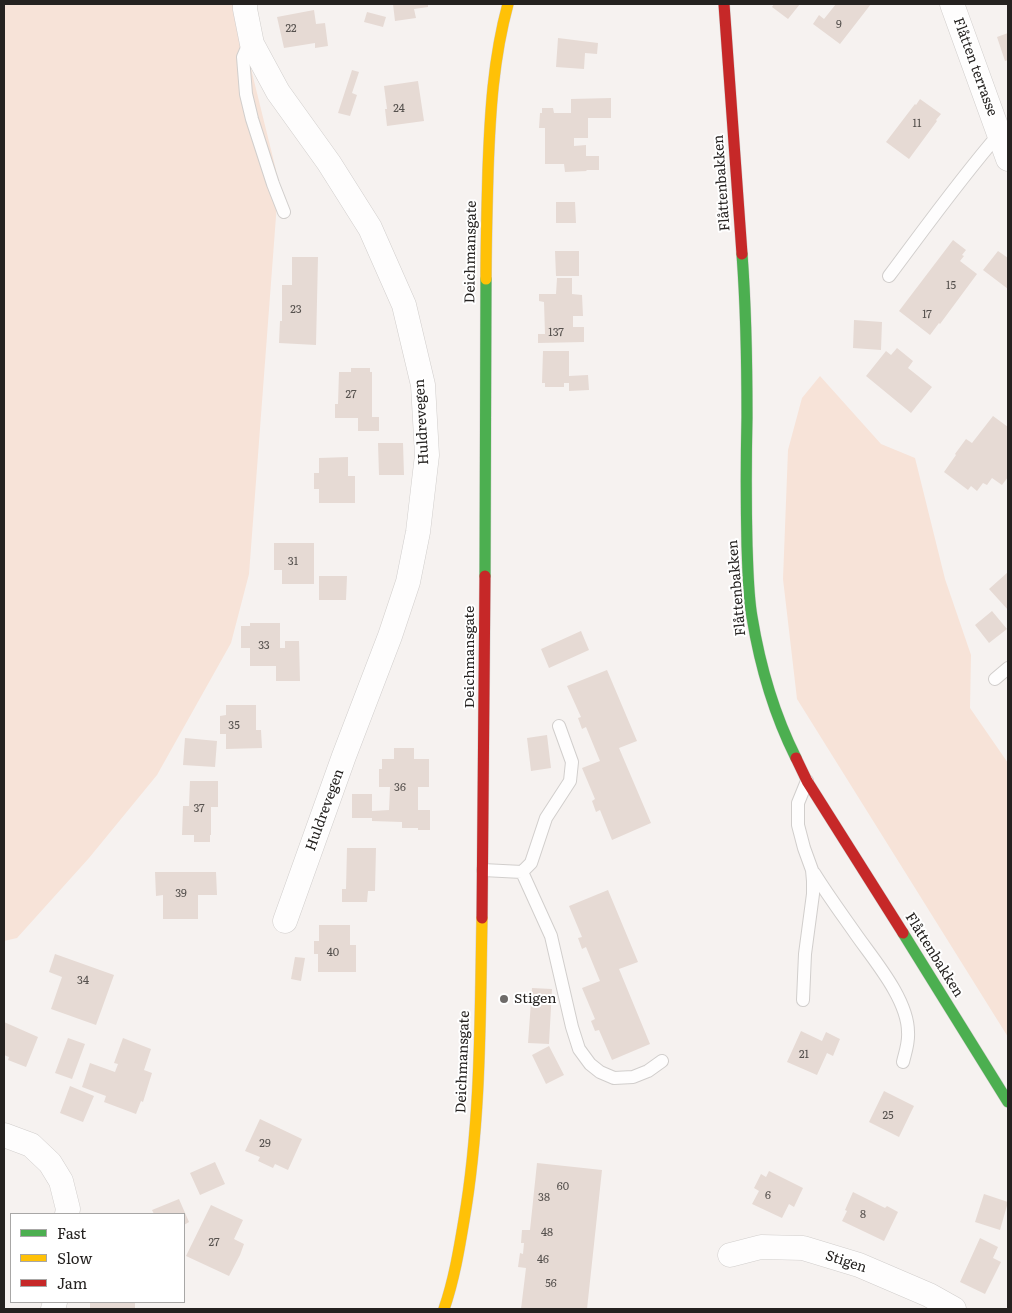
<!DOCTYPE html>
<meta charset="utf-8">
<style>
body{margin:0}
#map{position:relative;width:1012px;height:1313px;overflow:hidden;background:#f6f2f0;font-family:Literata,serif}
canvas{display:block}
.frame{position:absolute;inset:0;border:5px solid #252220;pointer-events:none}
.legend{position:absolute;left:10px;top:1213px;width:175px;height:90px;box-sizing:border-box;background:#fff;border:1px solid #a8a7a6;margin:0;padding:6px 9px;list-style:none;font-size:15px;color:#252220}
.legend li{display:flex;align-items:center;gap:10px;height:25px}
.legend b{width:25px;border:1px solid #a8a7a6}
</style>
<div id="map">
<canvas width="1012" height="1313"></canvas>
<div class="frame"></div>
<ul class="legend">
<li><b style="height:6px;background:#4caf50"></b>Fast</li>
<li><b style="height:6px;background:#ffc107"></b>Slow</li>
<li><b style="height:6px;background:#c62828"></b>Jam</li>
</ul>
</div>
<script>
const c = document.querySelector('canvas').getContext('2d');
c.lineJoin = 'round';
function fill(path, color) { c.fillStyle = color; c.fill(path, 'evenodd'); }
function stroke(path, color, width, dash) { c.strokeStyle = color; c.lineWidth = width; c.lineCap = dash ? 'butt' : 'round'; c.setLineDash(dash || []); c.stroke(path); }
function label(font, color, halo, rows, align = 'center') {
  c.font = font + ' Literata,serif'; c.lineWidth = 4; c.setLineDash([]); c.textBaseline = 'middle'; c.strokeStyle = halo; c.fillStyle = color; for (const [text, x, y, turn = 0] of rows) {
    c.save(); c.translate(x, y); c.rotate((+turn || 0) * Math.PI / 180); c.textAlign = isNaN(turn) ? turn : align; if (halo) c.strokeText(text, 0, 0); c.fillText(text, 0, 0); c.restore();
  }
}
fill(new Path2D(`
 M4,4H235L276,170L278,190L249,574L231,643L157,775L89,858L17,938L4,941Z
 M820,376L881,444L915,458L945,579L971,655L970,708L1008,763V1037L797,699L783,579L788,450L802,398Z`), '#f7e3d8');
fill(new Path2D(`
 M393,4H428V7L414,9L416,18L395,21Z
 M774,4H800L788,19L772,7Z
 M836,4H871L840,44L813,24L819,15L824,19Z
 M314,10L316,24L325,23L328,46L315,48V43L284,48L277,17Z
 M367,12L386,17L383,27L364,22Z
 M1008,33V60L1005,61L997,37Z
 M558,38L598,43L597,54L585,53L584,69L556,67Z
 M352,70L359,72L352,93L357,95L350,116L338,113Z
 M418,81L424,121L387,126L385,109H387L384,86Z
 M611,98V118H588V138H574V146L586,145V156H599V170H586L587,171L565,172L564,164H545V128H539L540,113H542V108H553L554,113H571V99Z
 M920,99L941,114L936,120L937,121L909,159L886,142L915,104L916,105Z
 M556,202H575L576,223H556Z
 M953,240L966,250L962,255L964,256L960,261L977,274L940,324L939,323L930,335L899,311Z
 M555,251H579V276H556Z
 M998,251L1008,258V289L983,270Z
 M292,257H318L316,345L279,343L280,321H282V285H292Z
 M557,278H572V294L582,295L583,316H573V327H584V342L538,343V334H545L544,302L539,301V294H556Z
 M854,320L882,322L881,350L853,348Z
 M897,348L913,361L908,368L932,387L911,413L866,376L886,351L891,355Z
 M543,351H569V376L588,375L589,390L569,391V383H564V387H545V383H542Z
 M351,368H370V372H372V417H379V431H358V418H335V404H338L339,372H351Z
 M993,416L1008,427V477L1002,485L992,478L987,485L983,483L977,491L971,486L968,490L944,472L956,455L955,454L966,439L972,443Z
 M378,443H403L404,475H379Z
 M348,457V476H355V503H319V489H314V473H319V458Z
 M274,543H314V584H282V570H274Z
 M1008,572V610L989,589Z
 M319,576H347L346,600H319Z
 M992,611L1007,629L989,643L975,625Z
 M250,623H280V648H285V641H299L300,681H276V666H250V648H241V626H250Z
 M581,631L589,650L549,668L541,649Z
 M607,670L637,741L619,748L651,823L612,840L600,810L596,812L592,801L595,799L582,768L600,761L586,727L582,729L578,718L581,717L567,686Z
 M226,705H256V730H261L262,748L226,749V734H220V716L226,715Z
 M547,735L551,768L531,771L527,738Z
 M185,738L217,741L215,767L183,765Z
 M394,748H414V759H429V787H418V810H430V830H418V828H402V822L372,821V818H352V794H372V811L389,810L390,787H379V769H382V759H394Z
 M190,781H218V807H211V835H210V842H194V835H182L183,806H189Z
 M347,848H376L375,891H368L367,902H342V889H346Z
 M155,872H216L217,895H198V919H163V895L156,896Z
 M608,890L638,962L619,969L650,1044L612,1060L599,1030L595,1031L591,1021L595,1019L582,988L600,981L586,947L582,949L578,938L582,937L569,906Z
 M319,925H350V945H356V972H318V954H314V941H319Z
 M55,954L114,975L96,1025L51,1009L62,977L49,972Z
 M295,957L305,958L301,981L291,979Z
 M532,988L552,989L549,1044L528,1043Z
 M4,1022L38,1037L26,1067L8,1060L9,1057L4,1055Z
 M801,1031L822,1041L826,1032L840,1039L833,1056L827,1053L817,1075L787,1062Z
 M68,1038L85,1044L72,1079L55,1073Z
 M123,1038L151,1049L144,1070L152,1073L143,1102L141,1101L136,1114L104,1102L106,1096L82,1087L90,1063L115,1072L118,1064L114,1063Z
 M549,1046L564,1075L546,1084L532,1055Z
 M70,1086L94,1096L83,1122L60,1113Z
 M884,1091L914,1106L899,1137L869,1122Z
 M260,1119L302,1139L288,1170L275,1164L273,1168L258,1161L260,1157L245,1151Z
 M215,1162L225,1184L200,1195L190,1173Z
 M537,1163L602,1170L587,1309H521L526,1268L518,1267L520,1253L523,1254L524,1243H521L522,1230H530Z
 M769,1171L803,1188L794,1207L789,1204L782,1218L752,1204L759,1191L754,1188L761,1174L766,1177Z
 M853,1192L885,1208L887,1206L898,1212L884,1241L842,1221L847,1211L845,1210Z
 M984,1194L1008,1202L1000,1230L975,1222Z
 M179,1199L189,1222L184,1225V1214H154L152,1210Z
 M211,1205L243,1220L234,1239L244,1244L240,1255L229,1276L186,1256Z
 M980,1238L998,1247L993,1258L1001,1262L985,1294L960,1282Z
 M90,1302H135V1309H90Z`), '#e6dad4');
const lane = new Path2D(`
 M252,44L246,50L243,57L246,94L252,119L273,184L284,212
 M889,276C925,228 960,179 999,134
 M995,679L1008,668
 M483,870L522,872L531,863L546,818L570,781L572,762L559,726
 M522,872L551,936L572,1027L579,1049L590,1064L600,1072L614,1078L633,1077L648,1071L662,1061
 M814,873C827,894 841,913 855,933C873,959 908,999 908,1032C909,1043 905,1053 903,1062
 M803,1000L805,954L813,894V881L812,870L804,848L798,825V803L807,781`);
const street = new Path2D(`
 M245,4V9L252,44L278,92L329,163L370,228L404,305L423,385L427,455L418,532L408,582L390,636L344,756L285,921
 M952,4L1008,159
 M4,1135L31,1145L50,1163L61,1181L68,1209L67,1214
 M730,1255L761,1247L803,1248L859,1265L929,1295L954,1309
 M53,1309L55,1302`);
const fast = new Path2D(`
 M742,254C746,308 747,363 747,417C746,460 746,503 747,546C748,569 748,594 752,617C760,666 774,714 796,758
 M485,576L486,279
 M903,933L1008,1102`);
const slow = new Path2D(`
 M486,279C486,243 487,207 488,171C490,114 493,59 508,4
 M444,1309C454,1280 459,1250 464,1220C481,1121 480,1019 482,918`);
const jam = new Path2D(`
 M724,4L742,254
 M796,758L807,781L903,933
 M482,918L485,576`);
stroke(lane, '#d1cecc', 14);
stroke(street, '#d1cecc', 25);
stroke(fast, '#d1cecc', 12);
stroke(slow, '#d1cecc', 12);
stroke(jam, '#d1cecc', 12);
stroke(lane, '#fefdfd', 12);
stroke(street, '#fefdfd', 24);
stroke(fast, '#4caf50', 11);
stroke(slow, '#ffc107', 11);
stroke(jam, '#c62828', 11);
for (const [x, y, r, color] of [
 [504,999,5,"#6e6b69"]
]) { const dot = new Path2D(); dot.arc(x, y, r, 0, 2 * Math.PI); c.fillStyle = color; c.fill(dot); stroke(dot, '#fff', 2); }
label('11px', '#56514e', null, [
 ["9",839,25],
 ["22",291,29],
 ["24",399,109],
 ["11",917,124],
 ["15",951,286],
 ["23",296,310],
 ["17",927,315],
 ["137",556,333],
 ["27",351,395],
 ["31",293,562],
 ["33",264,646],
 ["35",234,726],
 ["36",400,788],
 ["37",199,809],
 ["39",181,894],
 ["40",333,953],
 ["34",83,981],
 ["21",804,1055],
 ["25",888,1116],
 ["29",265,1144],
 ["60",563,1187],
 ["6",768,1196],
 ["38",544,1198],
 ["8",863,1215],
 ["48",547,1233],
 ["27",214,1243],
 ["46",543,1260],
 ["56",551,1284]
]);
label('14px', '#252220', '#fff', [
 ["Flåtten terrasse",975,67,70],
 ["Flåttenbakken",722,183,-94],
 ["Deichmansgate",471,252,-89],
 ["Huldrevegen",422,422,-93],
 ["Flåttenbakken",737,588,-95],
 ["Deichmansgate",470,657,-90],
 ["Huldrevegen",325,810,-70],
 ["Flåttenbakken",934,955,58],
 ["Deichmansgate",463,1062,-88],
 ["Stigen",846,1262,18]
]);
label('14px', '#252220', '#fff', [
 ["Stigen",514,999]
], 'left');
</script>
